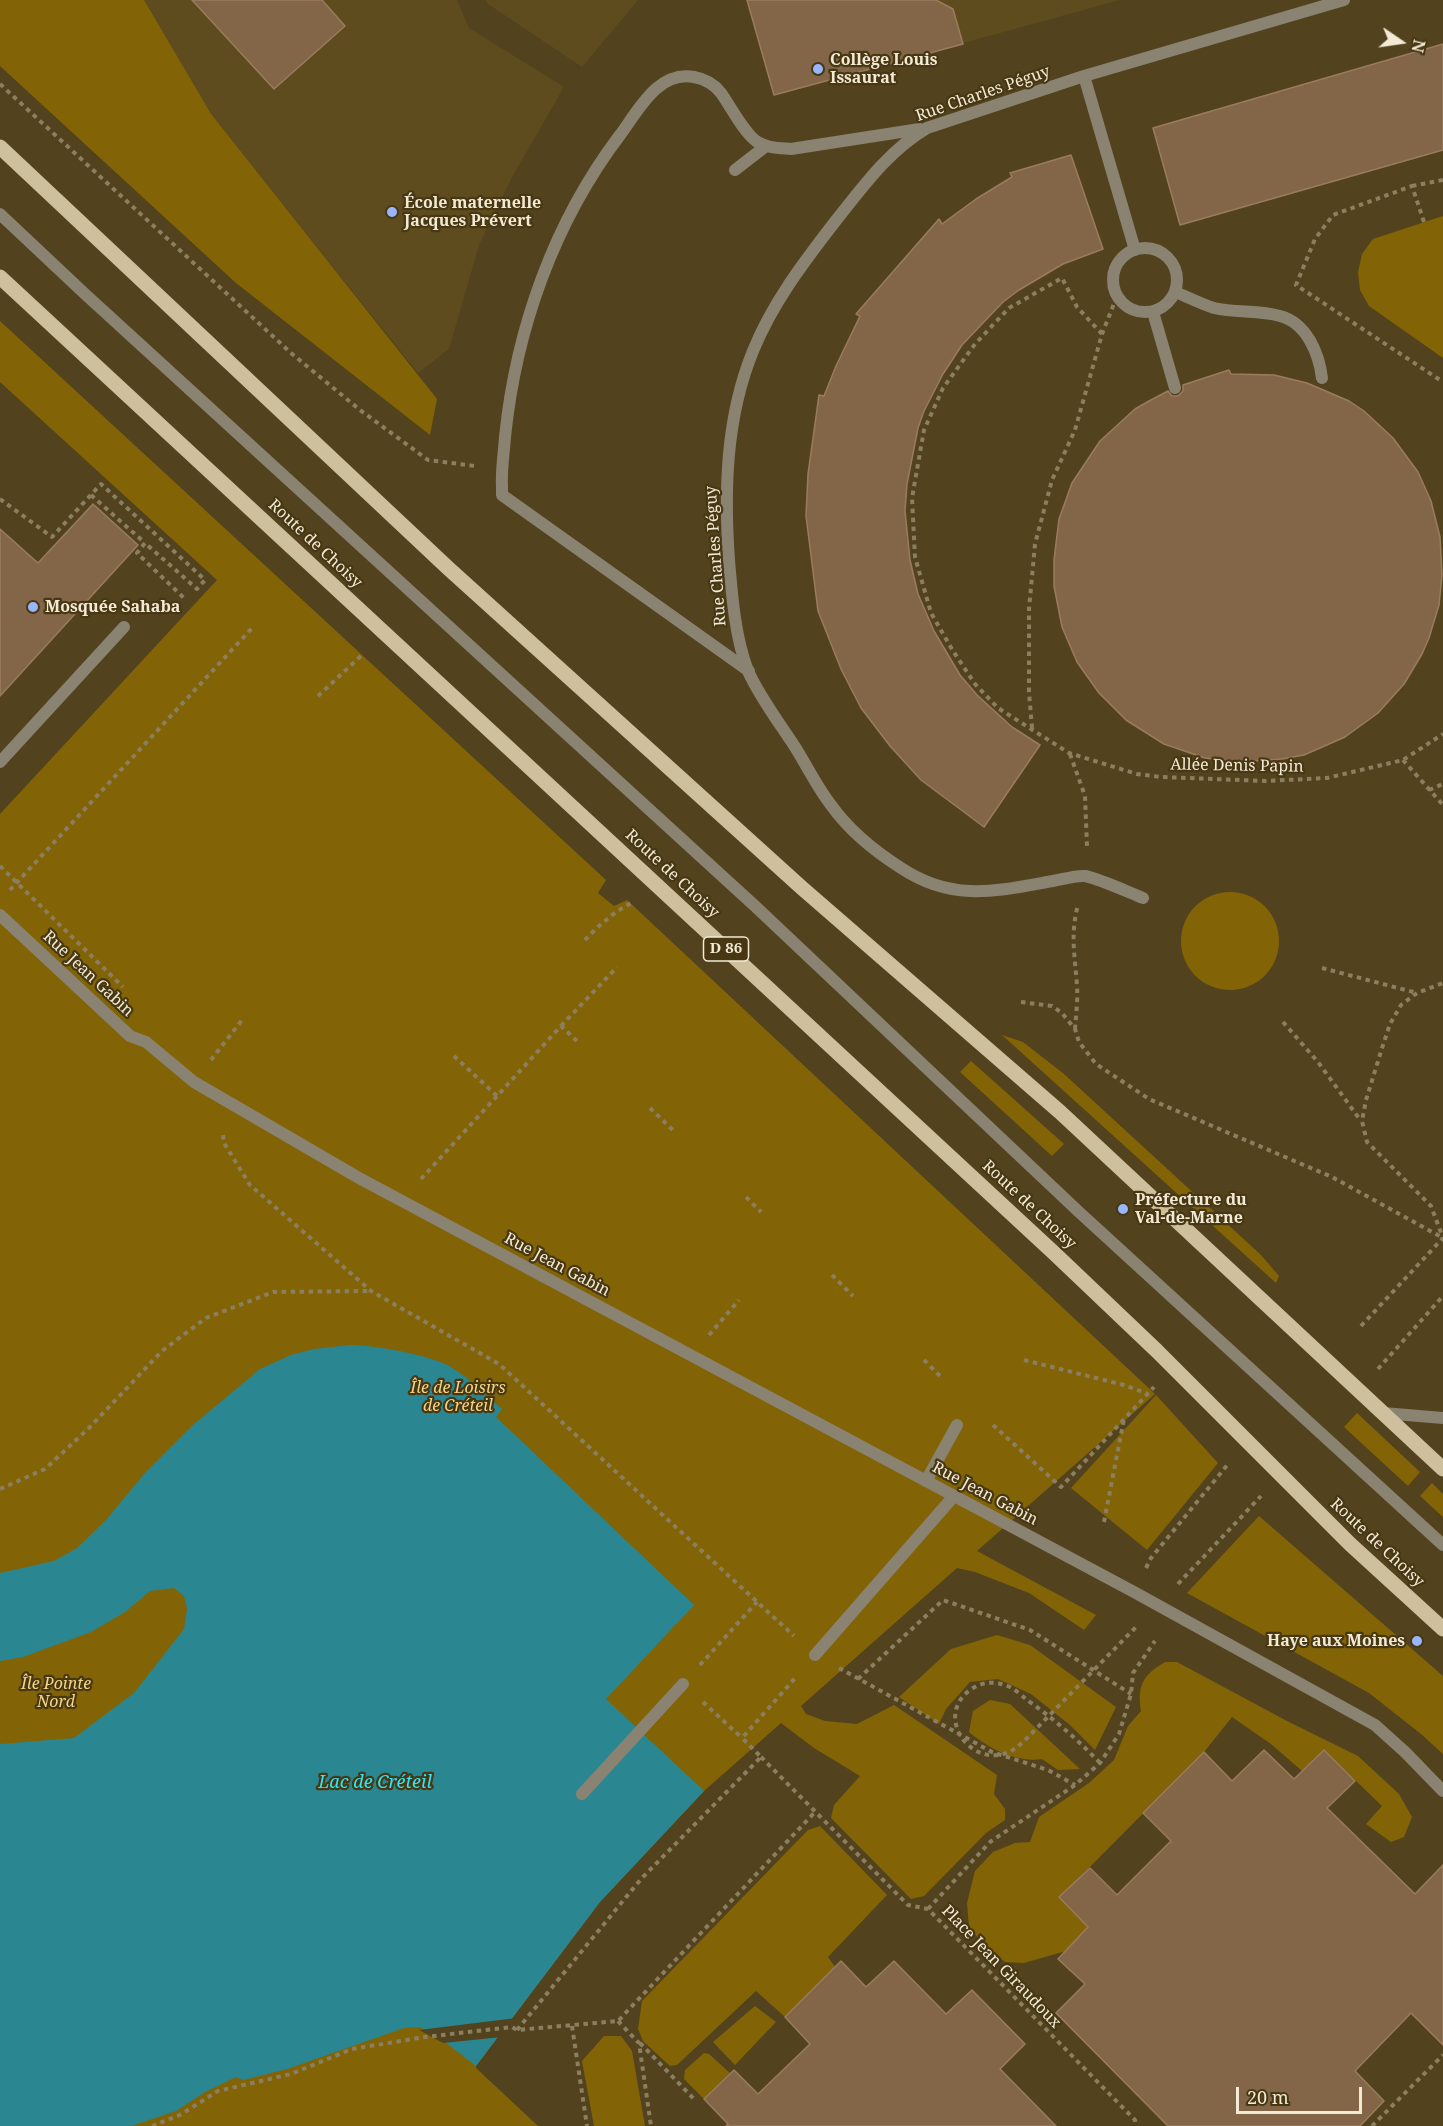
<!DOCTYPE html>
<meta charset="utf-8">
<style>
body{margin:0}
#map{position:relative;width:1443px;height:2126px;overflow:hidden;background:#52431e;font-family:"Noto Serif",serif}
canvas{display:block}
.north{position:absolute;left:1371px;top:12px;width:60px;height:60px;-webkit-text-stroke:4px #473813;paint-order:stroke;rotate:103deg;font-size:16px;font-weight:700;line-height:24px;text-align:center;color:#f3ead6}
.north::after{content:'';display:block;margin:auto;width:21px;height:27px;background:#f3ead6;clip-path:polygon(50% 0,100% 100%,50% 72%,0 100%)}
.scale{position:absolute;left:1236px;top:2087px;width:126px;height:27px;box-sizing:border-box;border:3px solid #f3ead6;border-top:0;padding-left:8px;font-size:18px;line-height:21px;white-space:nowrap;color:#f3ead6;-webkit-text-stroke:4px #473813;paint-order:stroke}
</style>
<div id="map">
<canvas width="1443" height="2126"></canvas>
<div class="north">N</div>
<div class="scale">20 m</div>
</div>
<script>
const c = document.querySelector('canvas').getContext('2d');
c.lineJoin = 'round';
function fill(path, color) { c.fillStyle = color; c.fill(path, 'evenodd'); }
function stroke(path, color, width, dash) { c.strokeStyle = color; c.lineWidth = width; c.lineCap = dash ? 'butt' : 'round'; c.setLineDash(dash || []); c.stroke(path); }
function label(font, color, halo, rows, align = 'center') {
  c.font = font + ' "Noto Serif",serif'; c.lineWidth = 4.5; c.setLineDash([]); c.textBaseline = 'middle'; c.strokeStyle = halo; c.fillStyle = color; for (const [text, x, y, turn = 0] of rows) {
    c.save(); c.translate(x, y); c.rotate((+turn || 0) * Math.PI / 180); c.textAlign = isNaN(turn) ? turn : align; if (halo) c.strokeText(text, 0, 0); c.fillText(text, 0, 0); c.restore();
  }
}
fill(new Path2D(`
 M144,0H457L469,28L564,87L511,179L479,245L449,349L418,373L210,114Z
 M486,0H638L582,67L488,4Z
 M747,0H1120L774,95Z`), '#5f4c1e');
fill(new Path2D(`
 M0,0H144L211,114L437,399L430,435L236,283L0,66Z
 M1443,216V358L1369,306L1360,290L1358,272L1362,254L1373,239Z
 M0,321L606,880L598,893L614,906L627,900L1155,1394L977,1551L1096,1615L1084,1630L1029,1593L975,1572L957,1568L801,1706L806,1714L825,1721L857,1724L894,1705L997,1775L994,1794L1005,1809V1820L986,1833L924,1896L911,1899L831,1818L834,1805L860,1776L814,1748L781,1723L704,1791L600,1902L476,2066V2068L538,2126H0V814L217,580L0,382Z
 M1181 941a49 49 0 1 1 98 0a49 49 0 1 1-98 0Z
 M1002,1035L1023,1042L1064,1074L1261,1255L1279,1276L1276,1283Z
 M971,1061L1064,1144L1052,1156L960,1072Z
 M1156,1395L1218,1463L1147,1550L1071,1488Z
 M1357,1413L1420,1472L1408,1486L1344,1427Z
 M1432,1483L1443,1494V1517L1420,1496Z
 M1259,1516L1443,1676V1754L1421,1734L1369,1693L1187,1593Z
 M997,1635L1030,1645L1116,1707L1095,1750L1070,1725L1031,1694L998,1679L970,1682L946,1709L939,1724L899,1697L951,1649Z
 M1165,1662H1177L1287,1721L1358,1756L1399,1794L1412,1817L1404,1837L1391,1842L1366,1824L1382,1806L1324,1750L1302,1771L1271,1744L1232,1717L1204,1752L1060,1897L1088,1927L1066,1951L1024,1963L1005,1962L985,1946L969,1927L967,1903L975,1871L993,1852L1015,1843L1030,1842L1039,1817L1089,1783L1114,1760L1128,1726L1141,1711C1137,1685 1143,1675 1165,1662Z
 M990,1700L1010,1704L1080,1769L1058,1770L1042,1759C1016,1763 988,1748 969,1732L973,1711Z
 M820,1826L887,1895L828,1957L835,1967L785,2017L756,1991L677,2065L670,2066L643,2041L638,2029L642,2001L808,1830Z
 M755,2006L776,2022L735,2065L713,2042Z
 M604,2036H621L632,2051L645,2126H594L582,2061Z
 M704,2053L709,2054L730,2073L704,2099L684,2079L685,2070Z`), '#826406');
fill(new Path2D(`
 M350,1345C374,1345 430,1355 451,1367C469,1378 486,1395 502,1409L496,1417L694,1605L606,1699L704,1791L600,1902L476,2066L436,2035L420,2027L404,2028L287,2069L243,2080L236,2077L205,2092L176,2111L131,2126H0V1744L74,1738L134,1693L184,1629L187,1609L184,1596L174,1588L150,1591L125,1612L91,1632L23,1657L0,1661V1573L54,1561L77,1548L106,1520L145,1473L193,1425L260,1369L291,1355L314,1349Z`), '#2a8792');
fill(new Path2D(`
 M516,2018L502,2037L443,2043L419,2030Z`), '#52431e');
const building = new Path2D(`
 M192,0H322L345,26L274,89Z
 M747,0H936L953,9L963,44L774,95Z
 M1443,44V150L1180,225L1153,128Z
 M1071,155L1103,249L1063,264L1019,290L1003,302L962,345L943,374L924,411L918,428L907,484L905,511L910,560L918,594L934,631L960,675L977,695L1012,727L1040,745L984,827L921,780L890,746L861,708L841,669L818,611L806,516L808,474L819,395L824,396L836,366L860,316L856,314L939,219L942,224L976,199L1012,177L1010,173Z
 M1229,370L1231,374L1274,375L1307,383L1349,401L1364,411L1393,438L1418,472L1431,501L1440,537L1442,575L1439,605L1429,638L1422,654L1404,684L1378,713L1345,737L1304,755L1282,759L1239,762L1205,758L1164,744L1126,720L1099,693L1077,662L1062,627L1054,586V560L1059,519L1072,483L1100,441L1135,409L1149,401L1168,391L1172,396H1178L1183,391V385Z
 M93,504L138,545L0,696V529L38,563Z
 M1264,1750L1294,1779L1324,1750L1355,1781L1327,1808L1415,1894L1443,1865V2045L1411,2013L1355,2071L1384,2101L1360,2126H1168L1056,2013L1085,1984L1058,1959L1088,1927L1059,1897L1090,1868L1117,1895L1171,1841L1143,1813L1204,1752L1232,1781Z
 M841,1961L866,1987L894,1961L946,2014L972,1990L1025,2044L1000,2069L1056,2126H726L728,2124L704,2099L734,2070L758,2094L810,2044L785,2017Z`);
fill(building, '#836648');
stroke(building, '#9a7c5d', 1.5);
stroke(new Path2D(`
 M0,84L291,353L360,410L428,460L475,466
 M1412,186L1443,180
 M1424,222L1412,186L1333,215L1315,239L1296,285L1443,382
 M1102,334L1077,307L1062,278L1009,308L975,344L943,388L924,430L912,498L915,557L931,613L953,651L975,684L998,708L1069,753L1137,774L1161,777L1266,781L1327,778L1403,760L1443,734
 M91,495L145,543
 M0,499L52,537L101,484L205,580L197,589L145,543L137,553L186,600
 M318,696L364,653
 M1032,728L1029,692V609L1035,544L1052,480L1075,430L1102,334L1117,296
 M1070,754L1085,796L1087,846
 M1403,760L1443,805
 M1429,790L1443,784
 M0,866L123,987
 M10,890L253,627
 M585,940C598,926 615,911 633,902
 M1322,968L1417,993
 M1021,1002L1052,1006L1062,1013L1075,1029L1079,1042L1096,1064L1149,1099L1332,1177L1443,1238
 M1283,1022L1318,1062L1361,1121
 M561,1026L617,967
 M1075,1029C1076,1015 1078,1000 1077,986C1075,957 1070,934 1078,905
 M454,1056L497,1096L561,1026L579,1043
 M211,1060L242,1020
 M650,1108L676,1133
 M223,1135L224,1143L250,1185L371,1291L499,1364L794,1636
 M421,1179L497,1096
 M746,1197L761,1212
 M832,1275L853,1296
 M1361,1326L1443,1238L1431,1206L1367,1142L1362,1121L1366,1100L1383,1045L1390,1024L1401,1005L1417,993L1443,983
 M709,1335L739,1300
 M924,1360L943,1379
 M1024,1360L1124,1385L1148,1394
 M1378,1369L1443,1296
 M993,1425L1061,1487L1154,1387
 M0,1489L45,1469L89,1428L162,1351L206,1318L273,1292L370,1291
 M1104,1522L1124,1419
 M1146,1568L1151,1558L1229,1463
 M1178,1584L1261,1496
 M700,1665L757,1602
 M839,1668L992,1752L1048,1770L1075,1785
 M858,1679L943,1600L1030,1630L1131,1694
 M703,1702L742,1738
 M761,1757L908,1905L928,1909L1135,2120L1136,2126
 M1100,1763C1077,1739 1054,1719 1027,1700C1021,1695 1013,1687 1005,1685C993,1681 981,1682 970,1690C934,1716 970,1769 1009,1752C1019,1747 1026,1739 1034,1731L1137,1626
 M928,1909L990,1842L1075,1785L1100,1763L1119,1734L1131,1694L1133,1673L1155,1641
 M618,2021L639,2043L651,2126
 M572,2026L587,2126
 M517,2030L641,1879L761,1757L742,1738L797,1676
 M640,2043L694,2099
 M152,2126L180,2115L218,2091L291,2074L352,2049L425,2037L512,2027L517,2030L618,2021L815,1812
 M1372,2126L1443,2055`), '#8c7f60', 4, [4.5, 4.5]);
stroke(new Path2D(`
 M1084,76L1135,250
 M620,135C638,111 658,70 694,77C705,79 714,84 721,93C731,107 743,131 756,141C766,148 780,148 791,149L920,129
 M735,170L766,146
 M0,214L85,294L756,907L1079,1212L1443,1545
 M1113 280a32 32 0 1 1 64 0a32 32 0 1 1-64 0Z
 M1175,292C1188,297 1201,304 1214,308C1236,313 1259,310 1280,316C1307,323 1319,354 1322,378
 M1153,312L1175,388
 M502,487V495L749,671
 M0,762L124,627
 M1143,898C1128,892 1100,879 1085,876C1074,875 1058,881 1047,882C992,892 951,901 901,868C876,852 848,829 831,805C817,787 807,766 795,747C780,724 759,696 748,671C735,637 732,596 729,560C724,490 726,417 753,351C772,304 803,263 834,223C862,188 888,151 927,128L1084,76L1344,0
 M1383,1413L1443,1418
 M926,1481L957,1425
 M815,1655L954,1496
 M582,1794L683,1684`), '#8a8372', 12);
stroke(new Path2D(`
 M502,487C501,470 504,453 505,437C516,329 554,222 620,135
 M0,915L130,1036L146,1042L194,1082L359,1178L1134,1592L1375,1725L1405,1752L1443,1791`), '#8a8372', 12);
stroke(new Path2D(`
 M0,147L448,568L802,888L1060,1112L1443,1469
 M0,277L1054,1253L1157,1351L1350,1544L1443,1629`), '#cebf9d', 15);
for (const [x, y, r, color] of [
 [818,69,6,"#99b5fd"],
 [392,212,6,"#99b5fd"],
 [33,607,6,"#99b5fd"],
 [1123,1209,6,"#99b5fd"],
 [1417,1641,6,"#99b5fd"]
]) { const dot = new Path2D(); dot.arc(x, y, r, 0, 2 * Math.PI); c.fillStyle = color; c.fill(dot); stroke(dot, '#473813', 2); }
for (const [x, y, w] of [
 [726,949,45]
]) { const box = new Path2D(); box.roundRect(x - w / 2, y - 12, w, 24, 4.5); c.fillStyle = '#473813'; c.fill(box); stroke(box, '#f3ead6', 1.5); }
label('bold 15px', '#f3ead6', null, [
 ["D 86",726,949]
]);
label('bold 16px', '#f3ead6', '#473813', [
 ["Collège Louis",830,60],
 ["Issaurat",830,78],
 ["École maternelle",404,203],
 ["Jacques Prévert",404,221],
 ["Mosquée Sahaba",45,607],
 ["Préfecture du",1135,1200],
 ["Val-de-Marne",1135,1218],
 ["Haye aux Moines",1405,1641,"right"]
], 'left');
label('16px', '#f3ead6', '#473813', [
 ["Rue Charles Péguy",983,94,-19],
 ["Route de Choisy",315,544,43],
 ["Rue Charles Péguy",716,556,-94],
 ["Allée Denis Papin",1237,766,1],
 ["Route de Choisy",672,874,43],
 ["Rue Jean Gabin",88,974,43],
 ["Route de Choisy",1029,1205,43],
 ["Rue Jean Gabin",557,1265,28],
 ["Rue Jean Gabin",985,1494,28],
 ["Route de Choisy",1377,1543,43],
 ["Place Jean Giraudoux",1001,1967,46]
]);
label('italic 16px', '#f5d486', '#473813', [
 ["Île de Loisirs",458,1388],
 ["de Créteil",458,1406],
 ["Île Pointe",56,1684],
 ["Nord",56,1702]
]);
label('italic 18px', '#2ee6fb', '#473813', [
 ["Lac de Créteil",375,1783]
]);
</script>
